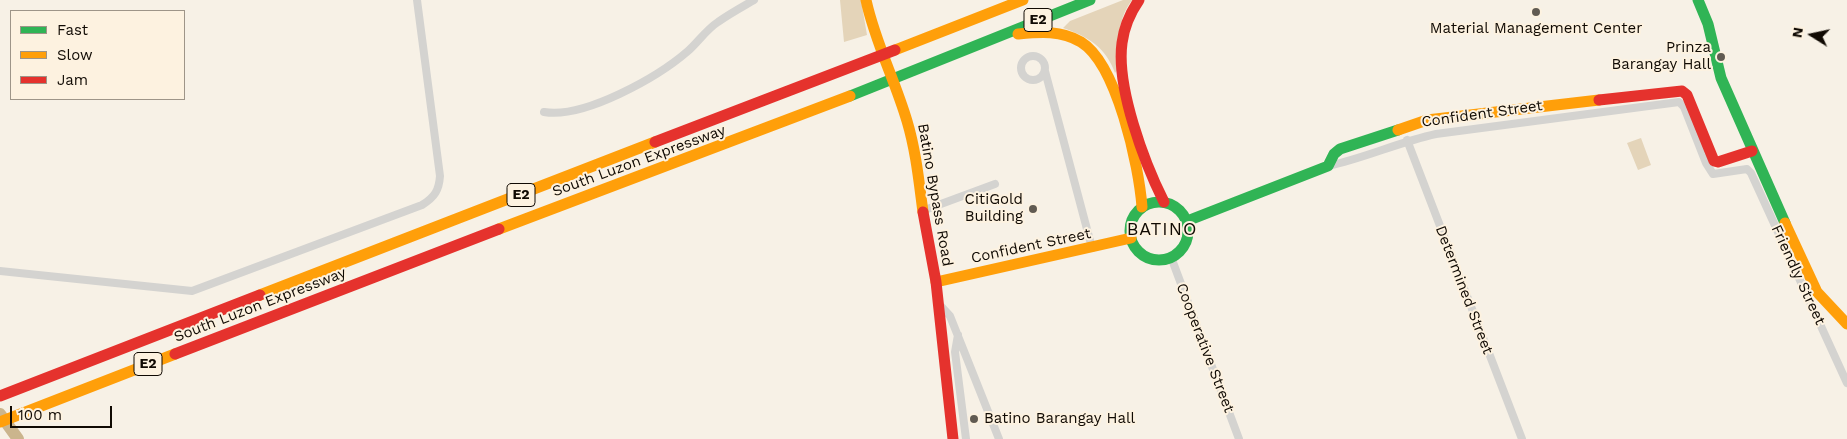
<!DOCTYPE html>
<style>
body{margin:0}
#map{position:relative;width:1847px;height:439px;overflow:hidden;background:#f7f1e6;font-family:"Work Sans",sans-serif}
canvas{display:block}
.legend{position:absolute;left:10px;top:10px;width:175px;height:90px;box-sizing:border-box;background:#fdf2e0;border:1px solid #9e9588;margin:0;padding:6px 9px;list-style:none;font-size:15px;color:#100a03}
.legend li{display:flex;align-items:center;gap:10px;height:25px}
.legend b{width:25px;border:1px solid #9e9588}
.north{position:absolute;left:1787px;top:10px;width:50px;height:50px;-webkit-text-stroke:4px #fdf2e0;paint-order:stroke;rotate:280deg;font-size:14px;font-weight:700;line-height:20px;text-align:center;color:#100a03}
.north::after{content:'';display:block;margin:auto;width:18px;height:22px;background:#100a03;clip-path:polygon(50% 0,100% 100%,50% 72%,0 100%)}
.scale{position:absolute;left:10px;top:406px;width:102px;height:22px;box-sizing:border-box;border:2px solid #100a03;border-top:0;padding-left:6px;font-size:15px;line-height:18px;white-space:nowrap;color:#100a03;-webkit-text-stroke:4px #fdf2e0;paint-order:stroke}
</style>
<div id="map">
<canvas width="1847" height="439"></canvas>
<ul class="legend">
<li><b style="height:6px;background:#30b455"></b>Fast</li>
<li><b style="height:6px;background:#ff9f0a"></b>Slow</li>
<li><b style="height:6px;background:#e5322d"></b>Jam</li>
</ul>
<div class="north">N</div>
<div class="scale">100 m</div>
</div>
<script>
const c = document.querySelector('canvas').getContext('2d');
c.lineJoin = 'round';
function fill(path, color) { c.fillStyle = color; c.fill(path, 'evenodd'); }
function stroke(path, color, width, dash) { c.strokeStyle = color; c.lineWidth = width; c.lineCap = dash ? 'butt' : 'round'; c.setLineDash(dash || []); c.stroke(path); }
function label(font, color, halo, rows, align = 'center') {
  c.font = font + ' "Work Sans",sans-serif'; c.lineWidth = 4; c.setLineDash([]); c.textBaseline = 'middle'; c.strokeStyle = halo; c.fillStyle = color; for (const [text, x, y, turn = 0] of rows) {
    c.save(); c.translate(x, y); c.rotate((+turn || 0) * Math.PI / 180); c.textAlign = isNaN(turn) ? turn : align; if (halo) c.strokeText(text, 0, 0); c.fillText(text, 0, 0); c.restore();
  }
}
fill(new Path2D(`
 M840,0H861L867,35L844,42Z
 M1123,0H1132C1116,21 1119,43 1118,69L1115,73C1106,47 1087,36 1063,28L1070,21Z
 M1641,138L1651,165L1638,170L1627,143Z`), '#e4d4b9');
stroke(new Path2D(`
 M0,414L18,439`), '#cbb58d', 12);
stroke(new Path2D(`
 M1021 68a12 12 0 1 1 24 0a12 12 0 1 1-24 0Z
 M1045,71L1092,248
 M544,112C584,119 658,77 688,51C698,42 707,29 718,22C729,14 742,7 754,0
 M1407,140L1522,439
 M1328,166C1365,158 1399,142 1436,134L1679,102L1684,107L1706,163L1713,174L1747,169L1751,173L1847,383
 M922,211L995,184
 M1171,257L1239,439
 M0,271L192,291L422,205C435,197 439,190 440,176L417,0
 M939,304L950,316L999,439
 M958,335L955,352L966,439`), '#d4d3d0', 8);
stroke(new Path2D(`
 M1698,0L1708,24L1721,78L1785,223
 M850,96L1090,0
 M1130 231a29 29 0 1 1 58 0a29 29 0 1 1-58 0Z
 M1187,221L1328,166L1334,154L1340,149L1398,130`), '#30b455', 11);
stroke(new Path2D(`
 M866,0C875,42 895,80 907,121C916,151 919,182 923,212
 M1018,34C1040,32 1061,30 1081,42C1117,64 1139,166 1142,207
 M895,50L1023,0
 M1398,130L1427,120L1599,100
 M1785,223L1817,292L1847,324
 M499,229L850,96
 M936,282L1131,238
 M260,295L655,142
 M0,422L175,354`), '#ff9f0a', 11);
stroke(new Path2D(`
 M1139,0C1130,13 1124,27 1122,43C1116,87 1144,162 1164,202
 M1599,100L1682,91L1687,95L1714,161L1718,162L1752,151
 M655,142L895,50
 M923,212L936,282L953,439
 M175,354L499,229
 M0,396L260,295`), '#e5322d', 11);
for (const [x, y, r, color] of [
 [1536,12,5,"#615b52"],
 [1721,57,5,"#615b52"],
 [1033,209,5,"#615b52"],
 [974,419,5,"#615b52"]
]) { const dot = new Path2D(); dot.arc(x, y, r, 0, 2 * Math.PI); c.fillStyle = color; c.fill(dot); stroke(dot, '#fdf2e0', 2); }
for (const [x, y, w] of [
 [1038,20,28],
 [521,195,28],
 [148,364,28]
]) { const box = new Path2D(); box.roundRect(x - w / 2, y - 11.5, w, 23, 4); c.fillStyle = '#fdf2e0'; c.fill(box); stroke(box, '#100a03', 1); }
label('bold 14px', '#100a03', null, [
 ["E2",1038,20],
 ["E2",521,195],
 ["E2",148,364]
]);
label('15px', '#100a03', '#fdf2e0', [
 ["Material Management Center",1536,29,"center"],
 ["Prinza",1711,48],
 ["Barangay Hall",1711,65],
 ["CitiGold",1023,200],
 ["Building",1023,217],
 ["Batino Barangay Hall",984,419,"left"]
], 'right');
label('15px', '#100a03', '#fdf2e0', [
 ["Confident Street",1482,114,-8],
 ["South Luzon Expressway",639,161,-20],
 ["Batino Bypass Road",935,195,80],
 ["Confident Street",1031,246,-12],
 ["Friendly Street",1798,275,65],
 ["Determined Street",1464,290,69],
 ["South Luzon Expressway",260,305,-21],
 ["Cooperative Street",1205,348,69]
]);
c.letterSpacing = '1px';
label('18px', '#100a03', '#fdf2e0', [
 ["BATINO",1162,230]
]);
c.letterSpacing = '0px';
</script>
